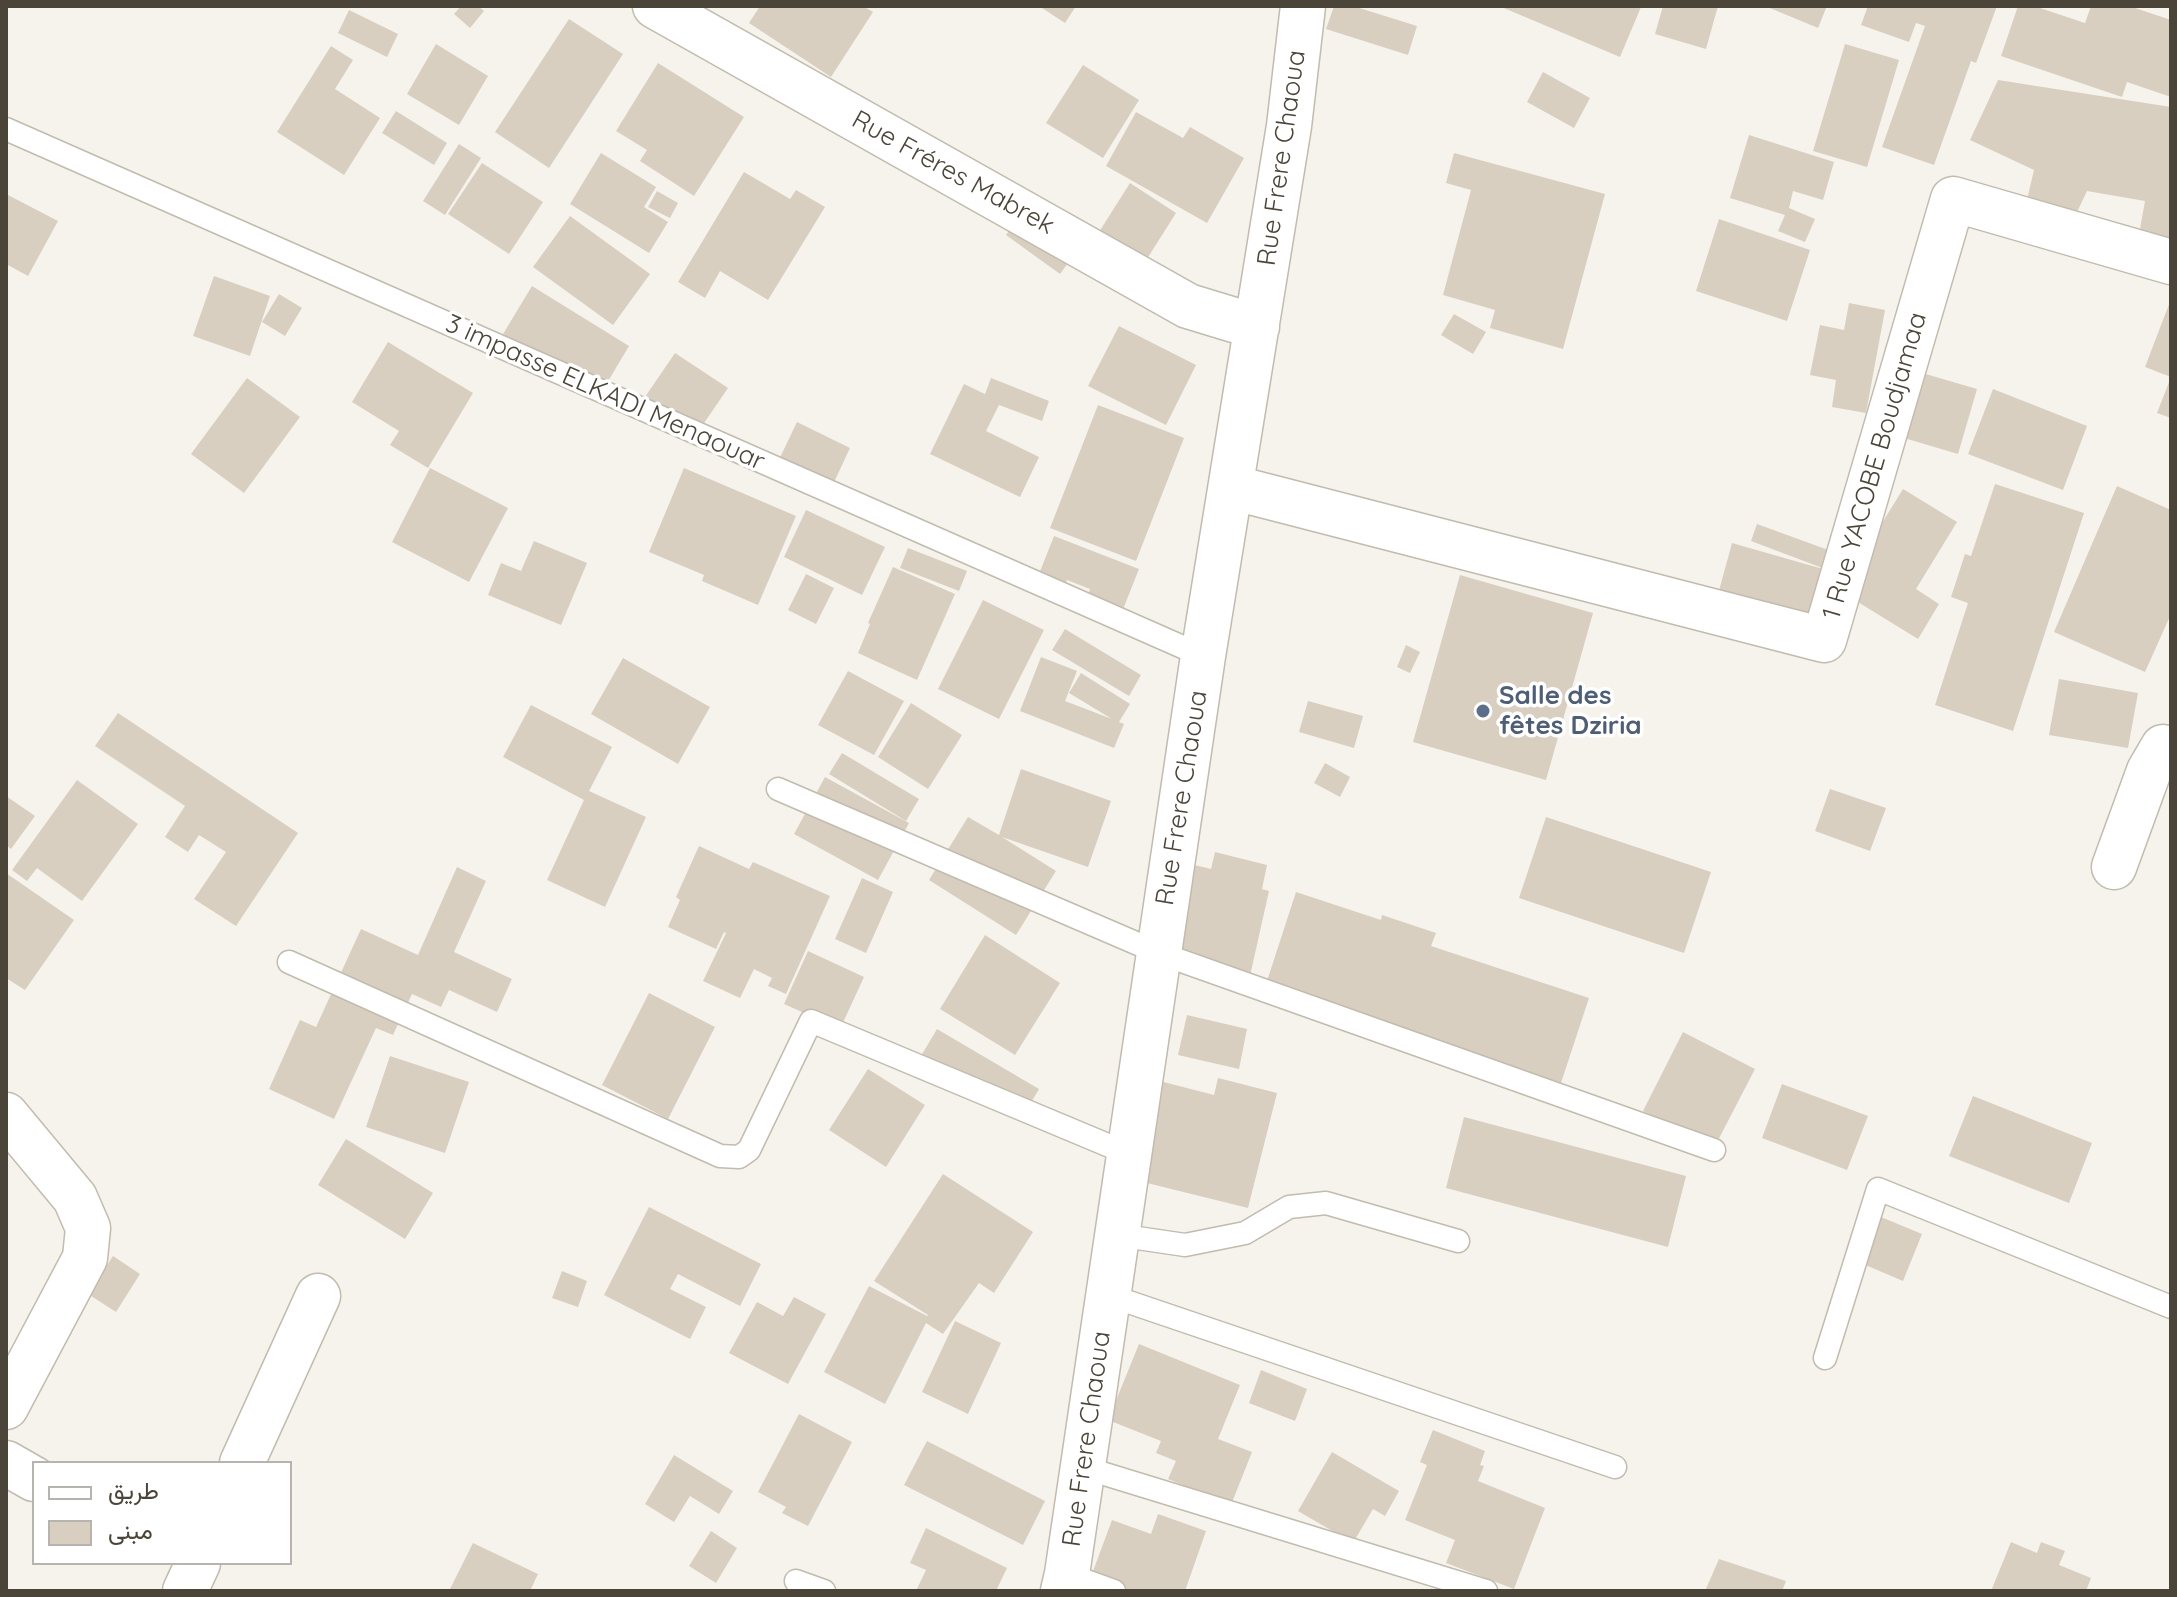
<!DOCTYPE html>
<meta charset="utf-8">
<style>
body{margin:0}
#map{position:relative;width:2177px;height:1597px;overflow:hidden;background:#f6f3ec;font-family:Quicksand,Vazirmatn,sans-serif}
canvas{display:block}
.frame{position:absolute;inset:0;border:8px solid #4b4439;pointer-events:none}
.legend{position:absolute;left:32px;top:1461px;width:260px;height:104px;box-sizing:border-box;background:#fff;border:2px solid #b7b4b0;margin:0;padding:10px 14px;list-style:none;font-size:24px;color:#4b4439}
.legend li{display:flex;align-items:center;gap:16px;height:40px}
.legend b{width:40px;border:2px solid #b7b4b0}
</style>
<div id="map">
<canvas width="2177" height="1597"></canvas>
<div class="frame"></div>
<ul class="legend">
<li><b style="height:10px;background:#fff"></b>طريق</li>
<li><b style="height:22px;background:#d8cfc1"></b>مبنى</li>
</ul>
</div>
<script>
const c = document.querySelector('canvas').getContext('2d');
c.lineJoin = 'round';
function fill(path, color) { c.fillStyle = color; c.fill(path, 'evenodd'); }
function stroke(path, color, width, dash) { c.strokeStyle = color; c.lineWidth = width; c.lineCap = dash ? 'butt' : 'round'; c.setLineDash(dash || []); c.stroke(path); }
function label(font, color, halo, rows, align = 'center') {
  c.font = font + ' Quicksand,sans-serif'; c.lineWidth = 7; c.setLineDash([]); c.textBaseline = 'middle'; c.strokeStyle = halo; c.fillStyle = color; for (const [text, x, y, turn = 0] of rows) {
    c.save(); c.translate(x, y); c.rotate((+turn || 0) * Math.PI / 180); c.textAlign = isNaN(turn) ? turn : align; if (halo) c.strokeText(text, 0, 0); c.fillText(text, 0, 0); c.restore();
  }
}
fill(new Path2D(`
 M461,6H478L484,11L470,28L454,14Z
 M760,6H863L873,12L831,77L749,23Z
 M1039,6H1076L1065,23Z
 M1334,6H1353L1417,26L1408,55L1326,29Z
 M1499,6H1638L1641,7L1620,57Z
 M1663,6H1718L1706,49L1655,34Z
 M1765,6H1827L1818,28Z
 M1868,6H1997L1976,63L1971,61L1934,165L1882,147L1925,26L1916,23L1909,42L1861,25Z
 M2018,6H2034L2085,23L2091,6H2129L2171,20V97L2127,82L2122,97L2001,56Z
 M349,10L398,34L387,57L338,33Z
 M569,19L623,54L549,168L495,132Z
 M436,44L488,76L459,125L407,94Z
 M1845,44L1899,60L1867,167L1813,151Z
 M331,46L353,60L335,89L380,118L344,175L277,132Z
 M658,63L744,117L694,196L640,161L647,150L616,131Z
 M1083,65L1139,100L1103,158L1046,123Z
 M1543,72L1590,98L1574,128L1527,102Z
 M1998,80L2171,107V243L2140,229L2145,201L2087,191L2069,229L2025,208L2034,170L1970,140Z
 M396,111L447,143L434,165L382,133Z
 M1136,112L1183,138L1190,127L1244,158L1207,223L1106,166Z
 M1749,135L1834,162L1823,200L1793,191L1789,208L1815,219L1805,242L1778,231L1785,215L1730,198Z
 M459,144L481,158L445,215L423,201Z
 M601,153L656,187L644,207L668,222L649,253L570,204Z
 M1454,153L1605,194L1563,349L1490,328L1495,310L1443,295L1471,190L1446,183Z
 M482,163L543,202L509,254L448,214Z
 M744,172L790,199L796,190L825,207L768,300L720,271L705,298L678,282Z
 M1130,183L1176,213L1145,262L1099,232Z
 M657,191L678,203L670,218L648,207Z
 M6,194L58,221L28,276L6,264Z
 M570,216L650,274L613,325L533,267Z
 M1719,219L1810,250L1787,321L1696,291Z
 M1017,220L1071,259L1060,274L1006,235Z
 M214,276L270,296L250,356L193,336Z
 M532,286L629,346L601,393L503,334Z
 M279,294L302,308L285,336L262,322Z
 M2171,299V418L2157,413L2171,377L2145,367Z
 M1849,303L1885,310L1866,413L1832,407L1836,380L1810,375L1820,325L1844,330Z
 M1454,314L1486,332L1473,354L1441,335Z
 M1119,326L1196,365L1166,425L1088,386Z
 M388,342L473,393L428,468L390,445L399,431L352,402Z
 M675,353L728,388L698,432L645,397Z
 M1912,370L1977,389L1958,454L1894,435Z
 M247,378L300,417L244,493L191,454Z
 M991,378L1049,401L1042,421L999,405L986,431L1039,457L1020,497L930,454L964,384L985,394Z
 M1993,389L2087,426L2063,490L1968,454Z
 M1098,405L1184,438L1136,561L1050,528Z
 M797,422L850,448L829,493L775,468Z
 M430,468L508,508L469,582L392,542Z
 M684,468L796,516L758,605L702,581L704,575L649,552Z
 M1995,484L2084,513L2013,731L1935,705L1968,603L1951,597L1965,554L1971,556Z
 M2117,486L2171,510V614L2145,672L2054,632Z
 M1903,489L1957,522L1916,589L1939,604L1918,639L1840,591Z
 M806,510L885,547L862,595L784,557Z
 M1757,524L1831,551L1825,569L1751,541Z
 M1054,536L1139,569L1118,622L1084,608L1090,589L1067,580L1063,589L1037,579Z
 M534,541L587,563L561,625L488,595L501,563L521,571Z
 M1732,543L1823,569L1808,624L1717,598Z
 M908,548L967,571L959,591L900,568Z
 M893,567L955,594L917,680L858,653L870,624L868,623Z
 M806,574L834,588L816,624L788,610Z
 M1460,575L1593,613L1546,780L1413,742Z
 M983,600L1044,630L999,719L938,689Z
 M1065,629L1141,675L1129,696L1052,650Z
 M1406,645L1420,652L1410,673L1397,667Z
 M1041,657L1077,671L1065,701L1112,719L1069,693L1081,673L1130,704L1119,722L1124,724L1114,748L1020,711Z
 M623,658L710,707L678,764L591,714Z
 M848,671L904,701L874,755L818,725Z
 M2059,679L2138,693L2128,748L2049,735Z
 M1308,701L1363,716L1354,748L1299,732Z
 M911,703L962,735L928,789L878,757Z
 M531,705L612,747L589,791L646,817L605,907L547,880L584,800L503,757Z
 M118,713L298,833L236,926L194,899L226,852L199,835L188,852L165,837L185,806L95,746Z
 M842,753L919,799L906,821L829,774Z
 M1325,763L1350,777L1340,797L1314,783Z
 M1021,769L1111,801L1088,867L1002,837L1056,871L1016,935L929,880L968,817L999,835Z
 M825,777L909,823L878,880L794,834Z
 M77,780L138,824L82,901L37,868L27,881L12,870Z
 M1830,789L1886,808L1870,851L1815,831Z
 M6,796L35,816L11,849L6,845Z
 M1546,817L1711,872L1684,953L1519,898Z
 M699,846L749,869L753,862L830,896L786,994L768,986L772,978L754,969L740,998L703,981L726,933L724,932L716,949L668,927L680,900L676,897Z
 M1215,852L1267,865L1262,889L1269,891L1250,976L1157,954L1178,861L1211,869Z
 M457,867L486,881L454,952L512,979L497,1012L449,990L441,1007L412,994L393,1035L376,1028L334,1119L269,1089L300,1020L316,1027L361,929L418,955Z
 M6,873L74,920L25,990L6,978Z
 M862,878L893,892L866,953L835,939Z
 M1296,892L1381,920L1382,915L1436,933L1431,946L1589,998L1556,1098L1352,1030L1359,1011L1267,981Z
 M985,935L1060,983L1015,1055L940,1009Z
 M808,951L864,977L840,1029L784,1004Z
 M649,993L715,1027L668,1119L602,1085Z
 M1187,1015L1247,1029L1239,1069L1178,1055Z
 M937,1029L1039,1089L1023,1116L921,1056Z
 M1683,1032L1755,1069L1714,1148L1643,1111Z
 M390,1056L469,1082L445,1153L366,1127Z
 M868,1069L925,1105L886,1167L829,1130Z
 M1218,1078L1277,1093L1248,1208L1131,1179L1156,1080L1214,1095Z
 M1782,1084L1868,1116L1847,1170L1762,1138Z
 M1973,1096L2092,1143L2069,1203L1949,1156Z
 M1464,1117L1686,1176L1668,1247L1446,1188Z
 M346,1139L433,1193L405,1239L318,1185Z
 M943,1174L1033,1232L994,1293L979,1283L943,1334L926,1323L885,1404L824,1372L869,1286L927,1316L928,1315L874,1281Z
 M649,1207L761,1264L740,1306L678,1274L670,1289L706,1307L690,1339L604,1295Z
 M1881,1217L1922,1234L1903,1281L1863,1264Z
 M113,1256L140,1274L116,1312L88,1294Z
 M562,1271L587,1281L578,1307L552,1298Z
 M794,1297L826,1314L788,1384L729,1353L757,1302L783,1316Z
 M955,1321L1001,1343L968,1414L922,1392Z
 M1139,1344L1240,1385L1218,1439L1252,1452L1231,1505L1168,1479L1176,1461L1156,1453L1161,1441L1108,1420Z
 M1261,1370L1307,1389L1295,1421L1249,1403Z
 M799,1414L852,1442L808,1526L782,1513L786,1507L758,1492Z
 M1433,1430L1485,1451L1480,1465L1484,1466L1478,1481L1545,1508L1514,1589L1446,1563L1455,1540L1405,1520L1427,1465L1420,1462Z
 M927,1441L1045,1501L1023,1545L904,1485Z
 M1332,1452L1399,1491L1385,1516L1373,1509L1353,1543L1298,1511Z
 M674,1455L733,1491L719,1514L690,1496L674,1522L645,1504Z
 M1158,1514L1206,1531L1185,1591H1115L1089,1582L1112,1520L1151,1534Z
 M926,1528L1007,1568L996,1591H916L926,1570L910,1563Z
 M711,1531L737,1548L716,1583L689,1566Z
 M2011,1542L2037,1553L2041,1542L2065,1551L2059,1565L2091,1578L2086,1591H1991Z
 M473,1543L538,1574L530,1591H449Z
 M1719,1559L1786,1581L1782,1591H1705Z`), '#d8cfc1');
const lane = new Path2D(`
 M6,129L1203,656
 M778,789L1159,953L1714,1150
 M289,962L720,1156L739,1157L749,1150L811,1021L1129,1154
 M1117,1235L1185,1245L1245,1233L1289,1207L1326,1203L1458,1241
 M1108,1295L1615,1467
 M1825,1358L1878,1189L2171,1307
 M1082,1467L1486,1591
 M1067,1574L1114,1591
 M796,1581L824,1591`);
const street = new Path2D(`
 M655,6L1188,306L1257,327
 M1231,487L1824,640L1953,199L2171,262
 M2114,867L2149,771L2163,747L2171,749
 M6,1115L75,1198L88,1228L85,1258L6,1407
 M6,1463L34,1479
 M242,1463L318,1296
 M185,1591L198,1563
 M1063,1591L1067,1574L1203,656L1289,126L1303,6`);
stroke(lane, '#c2bbae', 25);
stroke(street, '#c2bbae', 47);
stroke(lane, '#fff', 22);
stroke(street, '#fff', 44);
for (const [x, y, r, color] of [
 [1483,711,8,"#5c6f8a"]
]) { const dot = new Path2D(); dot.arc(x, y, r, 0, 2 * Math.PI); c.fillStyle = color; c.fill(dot); stroke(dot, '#fff', 3); }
label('26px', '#4b4439', '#fff', [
 ["Rue Frere Chaoua",1282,158,-82],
 ["Rue Fréres Mabrek",953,173,29],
 ["3 impasse ELKADI Menaouar",605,393,24],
 ["1 Rue YACOBE Boudjamaa",1875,466,-74],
 ["Rue Frere Chaoua",1182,798,-81],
 ["Rue Frere Chaoua",1087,1439,-82]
]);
label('bold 26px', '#4e5e75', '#fff', [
 ["Salle des",1499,696],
 ["fêtes Dziria",1499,726]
], 'left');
</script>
